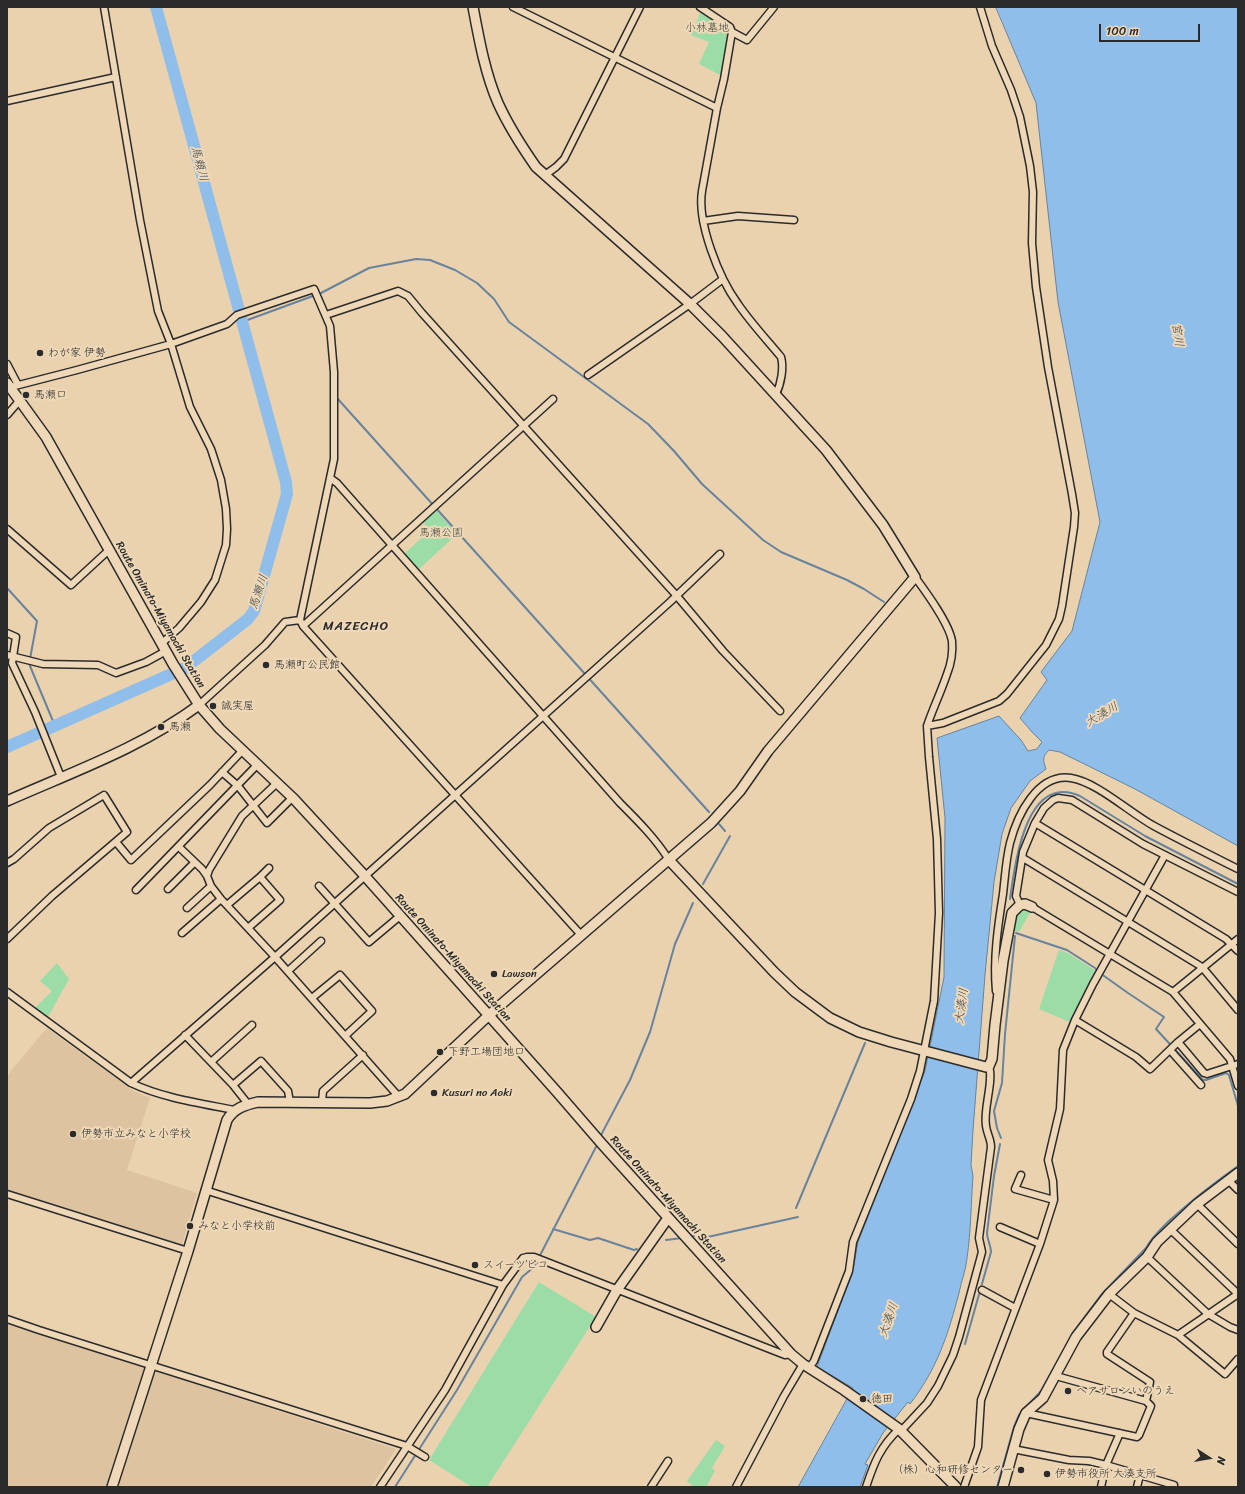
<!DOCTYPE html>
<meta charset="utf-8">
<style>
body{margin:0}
#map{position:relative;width:1245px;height:1494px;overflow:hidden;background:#ebd2af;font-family:Sriracha,sans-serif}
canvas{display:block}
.frame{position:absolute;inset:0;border:8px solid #2b2b2b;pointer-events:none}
.north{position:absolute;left:1189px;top:1438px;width:40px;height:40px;-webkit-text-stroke:3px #eed8b7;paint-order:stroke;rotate:102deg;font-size:11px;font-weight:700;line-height:16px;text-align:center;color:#2b2b2b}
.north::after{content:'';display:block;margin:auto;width:14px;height:18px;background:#2b2b2b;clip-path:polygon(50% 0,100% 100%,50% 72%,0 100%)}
.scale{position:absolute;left:1099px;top:24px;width:101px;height:18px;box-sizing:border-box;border:2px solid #2b2b2b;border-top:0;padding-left:5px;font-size:12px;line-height:14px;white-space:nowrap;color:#2b2b2b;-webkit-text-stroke:3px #eed8b7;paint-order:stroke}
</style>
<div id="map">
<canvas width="1245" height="1494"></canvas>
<div class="frame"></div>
<div class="north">N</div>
<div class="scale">100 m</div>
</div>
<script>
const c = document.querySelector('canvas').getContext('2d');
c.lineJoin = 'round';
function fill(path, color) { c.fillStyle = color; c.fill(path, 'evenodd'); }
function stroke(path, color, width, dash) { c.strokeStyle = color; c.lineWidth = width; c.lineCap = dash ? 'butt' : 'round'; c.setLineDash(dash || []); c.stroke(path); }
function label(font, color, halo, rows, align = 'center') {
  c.font = font + ' Sriracha,"Klee One",sans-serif'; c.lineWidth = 4; c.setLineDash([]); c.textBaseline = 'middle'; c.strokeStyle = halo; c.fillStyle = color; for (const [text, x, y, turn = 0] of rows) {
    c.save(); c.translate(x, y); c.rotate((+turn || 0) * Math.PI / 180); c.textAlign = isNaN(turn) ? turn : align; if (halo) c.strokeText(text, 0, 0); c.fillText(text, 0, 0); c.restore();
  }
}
fill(new Path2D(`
 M47,1028L132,1090L150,1098L127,1170L197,1193L182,1245L55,1205L7,1192V1078L10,1072Z
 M7,1323L396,1449L371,1487H7Z`), '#ddc3a0');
fill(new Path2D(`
 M701,11L728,29L729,32L722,76L699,64L709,42L691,35Z
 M434,508L457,534L417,571L403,555L430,530L421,520Z
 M1028,909L1031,911L1019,932L1012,930L1015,915Z
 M1059,950L1066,952L1093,969L1095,972L1072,1023L1039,1009Z
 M57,963L69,979L48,1017L35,1008L52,991L40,981Z
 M539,1282L596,1317L487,1487H472L429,1460Z
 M716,1440L725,1446L712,1468L715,1471L706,1487H694L687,1481Z`), '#9cdca6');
const water = new Path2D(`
 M996,7H1238V846L1135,789L1060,752L1049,750C1042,757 1043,760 1046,769L1030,781L1011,808L1002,834L994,882L985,975L973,1130L971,1165L973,1176C971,1203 971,1231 967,1258C966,1270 961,1282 959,1293C948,1335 937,1369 910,1404L908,1402L883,1433L865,1464L868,1465L860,1487H798L853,1388L817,1367L853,1270L858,1242L925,1071L944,977L945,818L937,738L999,716L1021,740L1028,751L1037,749L1042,742L1032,732L1020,718L1047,680L1041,672L1072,631L1100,522L1058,302L1036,103Z`);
fill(water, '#8fbeea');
stroke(water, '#67839e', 1);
stroke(new Path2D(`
 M242,322L321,293L369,268L416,259L430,260L455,270L477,283L494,299L509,322L648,424L674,451L702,484L763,540L781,552L847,580L864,589L884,602
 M337,398L709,812
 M7,588L37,621L30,659
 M30,663V666L55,726
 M719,824L725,831
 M703,884L730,836
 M1010,899C1015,865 1025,772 1080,796L1145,836L1238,884
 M1016,933L1067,950L1095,968L1097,971L1128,993L1164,1017L1156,1029L1203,1080H1206L1226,1073L1229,1075L1238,1106
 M600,1137L630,1080L650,1032L675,944L693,903
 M1001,1138L997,1128L994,1111L1002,1083L1005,1034L1015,936
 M796,1208L865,1043
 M553,1229L590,1240L598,1238L634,1250L637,1249
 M688,1236H694
 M703,1238L798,1217
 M666,1240L682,1238
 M965,1344L991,1252C991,1245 987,1240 987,1233L994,1176L1000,1144
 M395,1487L457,1390L522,1277L534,1267L598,1143
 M997,1487L1014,1427L1019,1415L1041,1391L1075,1330L1101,1295L1146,1248C1152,1237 1161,1229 1170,1220C1192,1200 1214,1183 1238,1166`), '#67839e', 2);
stroke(new Path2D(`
 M7,747L185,668L248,619L254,611L287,494L286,482L156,7`), '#8fbeea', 12);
const street = new Path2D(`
 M104,7L140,220L158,311L171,344L190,407L211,449L221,480L226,509L227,529L226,545L215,580L201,602L179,628L162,643
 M513,7L717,108
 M700,7L730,27L732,32L724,79L717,108L702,191C697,223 719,278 738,304C751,323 767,340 781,357C784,368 781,384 776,394
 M732,32L747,40L774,7
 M7,101L116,77
 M545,175L556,167L564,159L640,7
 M703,221L738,216L794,220
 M326,315L398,291L408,296L422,313L676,595L723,651L780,711
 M7,364L18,385
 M588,375L690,304L723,279
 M11,387L77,370L171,344L227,324L237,315L314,289L330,326L334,372V459L300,620L303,626L582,936
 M7,415L20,400
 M330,478L337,483L620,803C638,821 656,839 669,860
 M7,529L71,585L109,550
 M915,577C926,592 949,623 952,641C953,652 951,664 947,674C941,692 933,708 927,726
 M303,626L553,399
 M7,633L16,637L12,663L35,712L61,777
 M7,655L43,664L98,665L116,673L146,662L166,651
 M199,705L265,645L285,622L300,620
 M222,772L238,786L267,823L292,798
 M1035,823L1226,939L1238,951
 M116,842L131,860L210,785L243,750
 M179,847L202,869L207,876L211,886L221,899L275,957L399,1097
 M1023,858L1202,967L1238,1010
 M7,863L14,859L49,828L104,795L127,832L52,896L7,939
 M207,876L209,870L242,816L277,783
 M260,877L269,868
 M319,886L369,942L400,916
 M168,889L194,863
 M136,890L258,764
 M227,905L260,877L280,900L248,928
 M1020,905L1016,896L1023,852L1035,823L1044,808L1053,800L1058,798L1072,800L1143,844L1238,892
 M1032,907L1173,992L1230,1059L1238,1086
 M187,908L211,886
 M182,933L221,899
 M288,971L321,941
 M996,991C993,959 998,925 1003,894C1005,877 1006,859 1010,843C1017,816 1037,773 1071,778C1097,782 1130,813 1154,826C1182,841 1210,855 1238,869
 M7,992L131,1083C163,1098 199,1103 234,1110
 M1173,992L1238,939
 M312,998L340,975L372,1011L345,1036
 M1075,1020L1093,984L1165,855
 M185,1035L233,1085L248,1104
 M1178,1042L1200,1024
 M1170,1050L1201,1085
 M211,1062L252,1025
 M131,1083L275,957L670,602L720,554
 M233,1085L261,1061L288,1091L290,1102
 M322,1102L323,1091L363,1055
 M1021,1175L1015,1189L1054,1200
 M1228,1180L1238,1190
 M205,1190L503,1285
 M7,1194L188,1251
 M1197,1204L1238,1244
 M1000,1227L1040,1244
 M1170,1229L1238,1294
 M1147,1257L1208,1314L1230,1327L1238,1330
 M982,1290L1015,1308
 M1109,1294L1134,1313L1178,1335L1225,1374L1238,1359
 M1134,1313L1107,1352V1354L1150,1382L1146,1401
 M7,1319L39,1330L407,1446L425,1457
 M1178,1335L1238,1294
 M809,1368L814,1361L849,1271L853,1242L911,1099L920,1071L934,1001L939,913L937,839L929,757L927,726L943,723L999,701L1007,694L1046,645L1059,619L1062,606L1074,527L1075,513L1072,494L1048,367L1036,287L1032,243L1033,192L1030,166L1020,117L1011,90L992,46L980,7
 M1026,1413L1137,1437L1139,1435L1151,1406L1146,1401L1056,1376
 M901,1431L927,1403L938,1386L953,1355L959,1337L982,1252L979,1238L991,1147C991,1139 987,1134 986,1126C983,1108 994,1082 989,1066
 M1013,1449L1069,1460L1089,1461L1106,1465L1120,1433
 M380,1487L445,1390L503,1285L523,1258L527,1257H534L785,1355L791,1354
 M651,1487L668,1461
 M736,1487L784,1396L803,1364
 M866,1487C874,1463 880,1447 899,1429
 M964,1487L978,1447L981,1400L1040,1244L1054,1200L1053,1181L1048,1160L1060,1109L1063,1050L1075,1020L1136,1057L1150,1069L1178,1042L1204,1073L1207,1074L1238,1064
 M1101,1487L1106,1465L1174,1485V1487
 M1137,1487L1140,1475`);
const secondary = new Path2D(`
 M7,383L46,437L173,664L199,705L220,729L294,799L364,875L557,1092L602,1144L791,1354L803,1364L844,1390L899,1429L956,1487
 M7,801C72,772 141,748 199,705
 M669,860L774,972L795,992L830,1018L859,1032L891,1042L986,1067L989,1066L992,1059L995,1025L1003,961L1012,913L1020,905L1025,904L1032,907
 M596,1327L617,1290L668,1218
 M112,1487L188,1251L227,1120C234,1108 245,1105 258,1102L370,1103L387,1101L405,1094L489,1015L711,823L740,791L768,751L915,577L883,525L826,450L722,336L690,304L536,167C522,147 508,125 498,103C485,73 479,39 473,7
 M1003,1487L1019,1429L1026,1413L1043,1398L1076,1337L1109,1294L1147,1257L1157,1242L1197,1204L1238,1173`);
stroke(street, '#2b2b2b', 9);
stroke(secondary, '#2b2b2b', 12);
stroke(street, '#eed8b7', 6);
stroke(secondary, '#eed8b7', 9);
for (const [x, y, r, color] of [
 [40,353,4,"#2b2b2b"],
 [26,395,4,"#2b2b2b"],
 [266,665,4,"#2b2b2b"],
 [213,706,4,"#2b2b2b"],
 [161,727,4,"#2b2b2b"],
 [494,974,4,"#2b2b2b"],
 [440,1052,4,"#2b2b2b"],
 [434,1093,4,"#2b2b2b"],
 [73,1134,4,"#2b2b2b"],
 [190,1226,4,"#2b2b2b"],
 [475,1265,4,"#2b2b2b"],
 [1068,1391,4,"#2b2b2b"],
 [863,1399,4,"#2b2b2b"],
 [1021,1470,4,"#2b2b2b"],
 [1047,1474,4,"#2b2b2b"]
]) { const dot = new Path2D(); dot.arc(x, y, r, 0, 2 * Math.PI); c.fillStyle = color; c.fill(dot); stroke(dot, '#eed8b7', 1.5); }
label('11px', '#3c463d', '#eed8b7', [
 ["小林墓地",707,28],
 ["馬瀬公園",441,533]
]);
label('11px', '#2b2b2b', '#eed8b7', [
 ["わが家 伊勢",48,353],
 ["馬瀬口",34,395],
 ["馬瀬町公民館",274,665],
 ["誠実屋",221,706],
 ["馬瀬",169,727],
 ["Lawson",502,974],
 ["下野工場団地口",448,1052],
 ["Kusuri no Aoki",442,1093],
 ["伊勢市立みなと小学校",81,1134],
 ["みなと小学校前",198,1226],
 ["スイーツピコ",483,1265],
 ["ヘアサロンいのうえ",1076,1391],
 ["徳田",871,1399],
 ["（株）心和研修センター",1013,1470,"right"],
 ["伊勢市役所 大湊支所",1055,1474]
], 'left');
label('11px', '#2b2b2b', '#eed8b7', [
 ["Route Ominato-Miyamachi Station",160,615,60],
 ["Route Ominato-Miyamachi Station",453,958,48],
 ["Route Ominato-Miyamachi Station",668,1200,48]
]);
label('italic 12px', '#3f4851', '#eed8b7', [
 ["馬頼川",199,164,75],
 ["宮川",1177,335,81],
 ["馬瀬川",259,592,-72],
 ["大湊川",1102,715,-31],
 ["大湊川",962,1006,-82],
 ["大湊川",889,1320,-71]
]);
c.letterSpacing = '1px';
label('13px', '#2b2b2b', '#eed8b7', [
 ["MAZECHO",356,627]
]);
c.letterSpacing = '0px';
</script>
